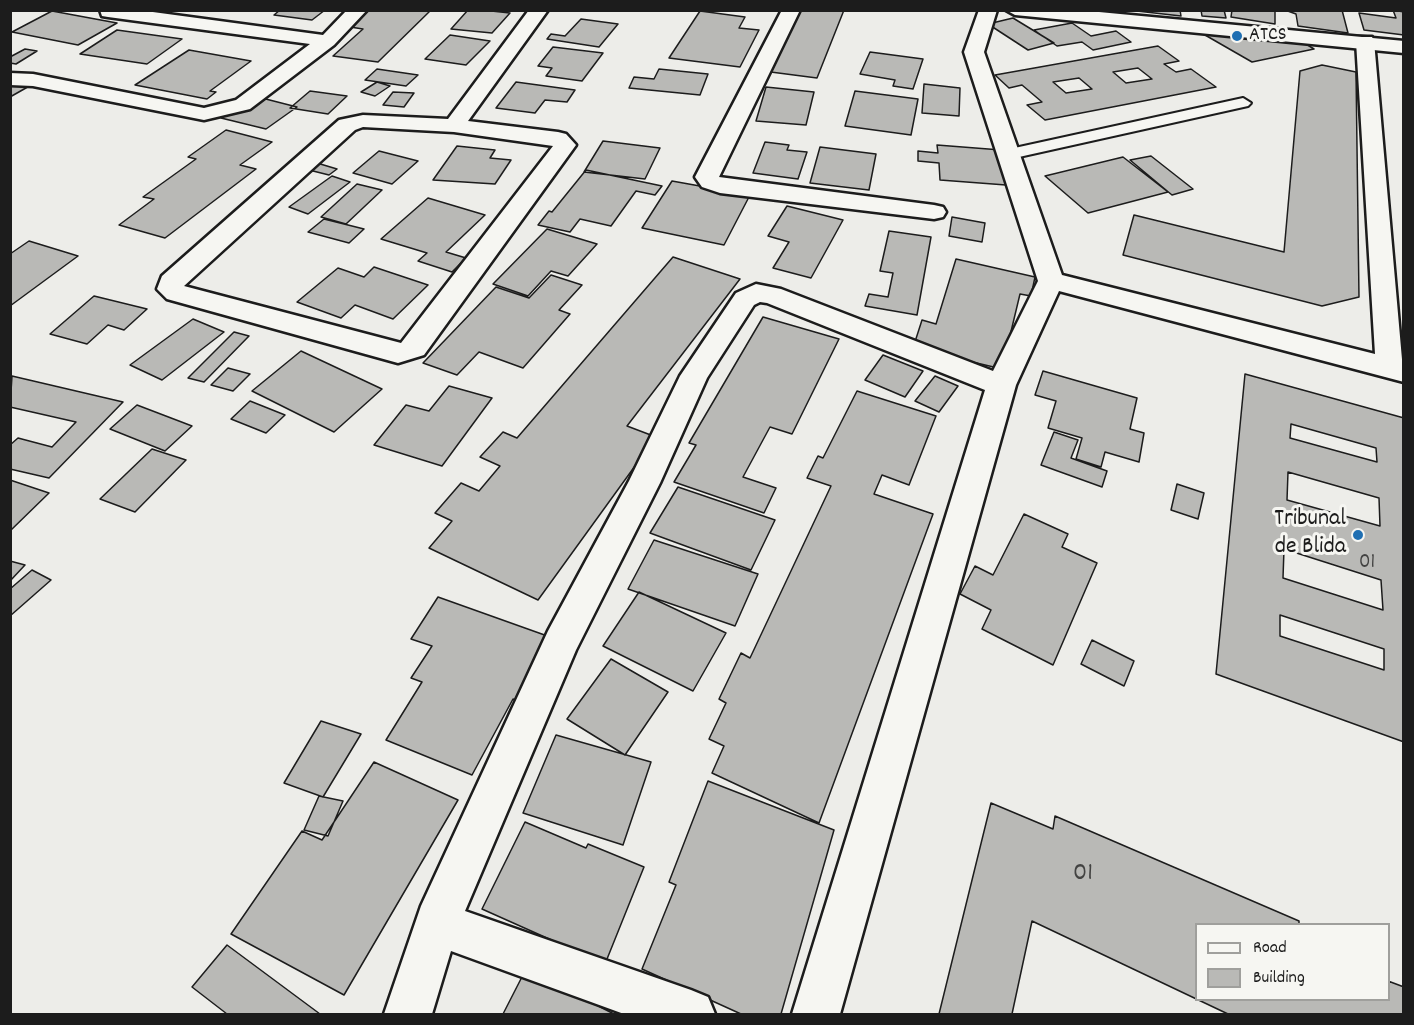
<!DOCTYPE html>
<style>
body{margin:0}
#map{position:relative;width:1414px;height:1025px;overflow:hidden;background:#edede9;font-family:Dekko,sans-serif}
canvas{display:block}
.frame{position:absolute;inset:0;border:12px solid #1c1c1c;pointer-events:none}
.legend{position:absolute;left:1195px;top:923px;width:195px;height:78px;box-sizing:border-box;background:#f6f6f2;border:2px solid #9f9f9c;margin:0;padding:8px 10px;list-style:none;font-size:18px;color:#1c1c1c}
.legend li{display:flex;align-items:center;gap:12px;height:30px}
.legend b{width:30px;border:2px solid #9f9f9c}
</style>
<div id="map">
<canvas width="1414" height="1025"></canvas>
<div class="frame"></div>
<ul class="legend">
<li><b style="height:8px;background:#f6f6f2"></b>Road</li>
<li><b style="height:16px;background:#b9b9b6"></b>Building</li>
</ul>
</div>
<script>
const c = document.querySelector('canvas').getContext('2d');
c.lineJoin = 'round';
function fill(path, color) { c.fillStyle = color; c.fill(path, 'evenodd'); }
function stroke(path, color, width, dash) { c.strokeStyle = color; c.lineWidth = width; c.lineCap = dash ? 'butt' : 'round'; c.setLineDash(dash || []); c.stroke(path); }
function label(font, color, halo, rows, align = 'center') {
  c.font = font + ' Dekko,sans-serif'; c.lineWidth = 6; c.setLineDash([]); c.textBaseline = 'middle'; c.strokeStyle = halo; c.fillStyle = color; for (const [text, x, y, turn = 0] of rows) {
    c.save(); c.translate(x, y); c.rotate((+turn || 0) * Math.PI / 180); c.textAlign = isNaN(turn) ? turn : align; if (halo) c.strokeText(text, 0, 0); c.fillText(text, 0, 0); c.restore();
  }
}
const building = new Path2D(`
 M280,10H325L312,20L274,15Z
 M369,10H431L378,62L333,56L363,29L350,27Z
 M468,10H482L510,13L492,33L451,29Z
 M793,10H844L817,78L763,71Z
 M1128,10H1180L1181,16Z
 M1201,10H1224L1226,18L1202,16Z
 M1232,10H1275V24L1231,17Z
 M1285,10H1342L1348,33L1298,26L1296,14Z
 M1393,10L1404,12V35L1364,30L1359,13L1396,18Z
 M52,11L117,23L78,45L12,32Z
 M700,11L745,17L739,28L759,30L740,67L669,58Z
 M1013,18L1054,43L1028,50L988,24Z
 M581,19L618,24L599,47L547,39L551,34L565,36Z
 M1072,23L1091,36L1116,31L1131,42L1093,50L1082,42L1057,46L1034,30Z
 M117,30L182,39L147,64L80,54Z
 M1222,31L1298,39L1314,49L1252,62L1205,35Z
 M450,35L490,41L466,65L425,59Z
 M1158,46L1179,61L1164,64L1176,72L1191,69L1216,87L1045,120L1027,105L1042,102L1022,85L1009,88L995,75ZM1138,68L1152,79L1126,83L1113,72ZM1079,78L1092,89L1066,93L1053,82Z
 M553,47L603,53L582,81L546,76L552,68L538,66Z
 M25,49L37,51L16,64L10,63V57Z
 M189,50L251,61L210,91L216,92L207,99L135,85Z
 M870,52L923,59L913,89L893,86L895,80L860,74Z
 M1322,65L1356,72L1359,297L1322,306L1123,255L1134,215L1284,252L1300,71Z
 M377,69L418,75L406,86L365,80Z
 M659,69L708,74L700,95L629,88L634,77L654,79Z
 M10,79L33,84L10,97Z
 M377,82L390,86L375,96L361,92Z
 M516,82L575,90L567,102L545,100L535,113L496,108Z
 M924,84L960,88L959,116L922,113Z
 M766,87L814,92L806,125L756,121Z
 M310,91L347,96L328,114L290,108Z
 M855,91L918,99L911,135L845,126Z
 M393,92L414,93L404,107L383,105Z
 M254,96L297,107L266,129L221,118Z
 M226,130L272,142L240,165L256,169L165,238L119,225L154,199L143,197L196,159L188,157Z
 M603,141L660,148L645,179L584,172Z
 M765,142L789,145L787,150L807,152L798,179L753,173Z
 M937,145L1001,150L1006,185L940,180L939,163L918,161V151L938,153Z
 M457,146L495,150L490,158L511,160L495,184L433,180Z
 M820,147L876,154L869,190L810,183Z
 M379,151L418,161L392,184L353,173Z
 M1151,156L1193,189L1172,195L1130,160Z
 M1123,157L1168,192L1088,213L1045,176Z
 M317,163L337,169L329,175L309,170Z
 M586,170L662,186L655,195L636,191L611,226L580,219L570,232L538,225L549,211L552,212Z
 M332,176L350,182L308,214L289,207Z
 M672,181L750,195L724,245L642,228Z
 M357,184L382,190L346,224L321,217Z
 M428,198L485,215L446,252L466,258L452,272L418,261L427,253L381,239Z
 M787,206L843,220L811,278L773,268L789,242L768,236Z
 M952,217L985,223L982,242L949,236Z
 M324,219L364,229L349,243L308,232Z
 M547,229L597,244L568,276L551,271L528,296L493,284Z
 M889,231L931,237L917,315L865,306L869,294L888,297L893,273L880,271Z
 M29,241L78,256L10,306V254Z
 M673,257L740,279L627,426L656,437L538,600L429,548L452,521L435,513L461,483L479,491L500,466L480,457L503,432L517,438Z
 M956,259L1035,277L1031,296L1020,294L1002,369L913,348L922,320L936,324Z
 M374,267L428,285L393,319L355,305L341,318L297,302L338,268L364,277Z
 M551,275L582,285L559,310L570,314L523,368L479,352L457,375L423,363L496,287L529,298Z
 M94,296L147,309L124,330L108,325L87,344L50,334Z
 M763,317L839,339L792,434L770,427L743,477L776,488L764,513L674,482L696,445L689,443Z
 M193,319L224,332L162,380L130,365Z
 M234,332L249,336L204,382L188,378Z
 M301,351L382,389L334,432L252,391Z
 M883,355L923,371L905,397L865,380Z
 M228,368L250,374L233,391L211,385Z
 M1043,371L1137,398L1130,429L1144,433L1139,462L1105,452L1101,467L1076,459L1082,438L1048,428L1056,401L1035,395Z
 M1245,374L1404,418V742L1216,674ZM1291,424L1376,448L1377,462L1290,438ZM1288,472L1379,498L1380,526L1287,500ZM1284,549L1381,580L1383,610L1283,578ZM1280,615L1384,649V670L1280,636Z
 M12,376L123,402L49,478L10,469V445L18,438L52,447L76,422L10,407Z
 M935,376L958,386L939,412L915,401Z
 M449,386L492,398L442,466L374,445L406,405L429,411Z
 M857,391L936,416L909,485L882,475L874,494L933,514L819,823L712,773L724,746L709,739L726,703L719,699L741,653L750,658L831,486L807,478L818,456L823,458Z
 M250,401L285,415L266,433L231,419Z
 M137,405L192,426L165,451L110,429Z
 M1054,432L1078,440L1071,458L1107,471L1102,487L1041,465Z
 M152,449L186,460L135,512L100,499Z
 M10,480L49,493L10,531Z
 M1177,484L1204,493L1198,519L1171,510Z
 M678,487L775,520L751,570L650,533Z
 M1024,514L1068,534L1062,547L1097,563L1053,665L982,629L991,610L960,594L975,566L993,575Z
 M654,540L758,574L735,626L628,589Z
 M10,561L25,565L10,581Z
 M32,570L51,580L10,616V589Z
 M639,592L726,633L693,691L603,646Z
 M438,597L553,638L518,701L513,699L472,775L386,740L422,682L411,678L432,646L411,639Z
 M1092,640L1134,661L1124,686L1081,664Z
 M611,659L668,692L625,755L567,719Z
 M321,721L361,734L323,797L284,783Z
 M556,735L651,762L623,845L523,813Z
 M374,762L458,800L344,995L231,934L302,831L322,840Z
 M708,781L834,830L781,1014H741L642,969L676,885L669,882Z
 M319,796L343,801L328,836L304,830Z
 M991,803L1053,829L1055,816L1299,921V924H1196V1000H1388V981L1404,987V1014H1228L1032,921L1012,1014H939Z
 M525,822L586,848L588,844L644,867L605,964L482,909Z
 M227,945L320,1014H227L192,987Z
 M526,969L614,1014H503Z`);
fill(building, '#b9b9b6');
stroke(building, '#1c1c1c', 1.5);
const service = new Path2D(`
 M1243,98L1251,103L1248,106L1010,159L1002,154L1010,149Z`);
const minor = new Path2D(`
 M100,10H138L323,35L347,10H367L334,45L250,109L204,120L33,86L10,85V73L33,74L204,108L236,100L310,44L108,17L102,16Z
 M529,10H548L468,121L558,132L566,134L576,145L424,355L398,363L167,299L157,289L162,276L339,120L363,115L448,119ZM363,127L454,132L553,146L401,343L184,286L355,130Z
 M782,10H800L719,177L934,205L943,207L946,212L943,217L934,219L720,193L702,187L695,177Z
 M979,10H997L984,52L1062,275L1375,354L1356,41L1358,37H1372L1374,41L1404,382L1059,291L1016,385L840,1014H792L985,390L767,303L760,302L754,305L707,378L660,483L576,650L465,911L691,990L708,997L715,1014H624L451,951L432,1014H384L421,906L548,631L629,481L680,376L736,293L756,284L781,289L993,371L1038,281L964,52Z`);
const tertiary = new Path2D(`
 M1006,10H1078L1404,41V53L1015,15Z`);
stroke(service, '#1c1c1c', 4);
stroke(minor, '#1c1c1c', 5);
stroke(tertiary, '#1c1c1c', 5);
fill(service, '#f6f6f2');
fill(minor, '#f6f6f2');
fill(tertiary, '#f6f6f2');
for (const [x, y, r, color] of [
 [1237,36,6,"#1f6fb2"],
 [1358,535,6,"#1f6fb2"]
]) { const dot = new Path2D(); dot.arc(x, y, r, 0, 2 * Math.PI); c.fillStyle = color; c.fill(dot); stroke(dot, '#f6f6f2', 2); }
label('20px', '#1c1c1c', '#f6f6f2', [
 ["ATCS",1249,36]
], 'left');
label('21px', '#434342', null, [
 ["01",1367,564]
]);
label('24px', '#1c1c1c', '#f6f6f2', [
 ["Tribunal",1346,521],
 ["de Blida",1346,549]
], 'right');
label('26px', '#434342', null, [
 ["01",1083,875]
]);
</script>
